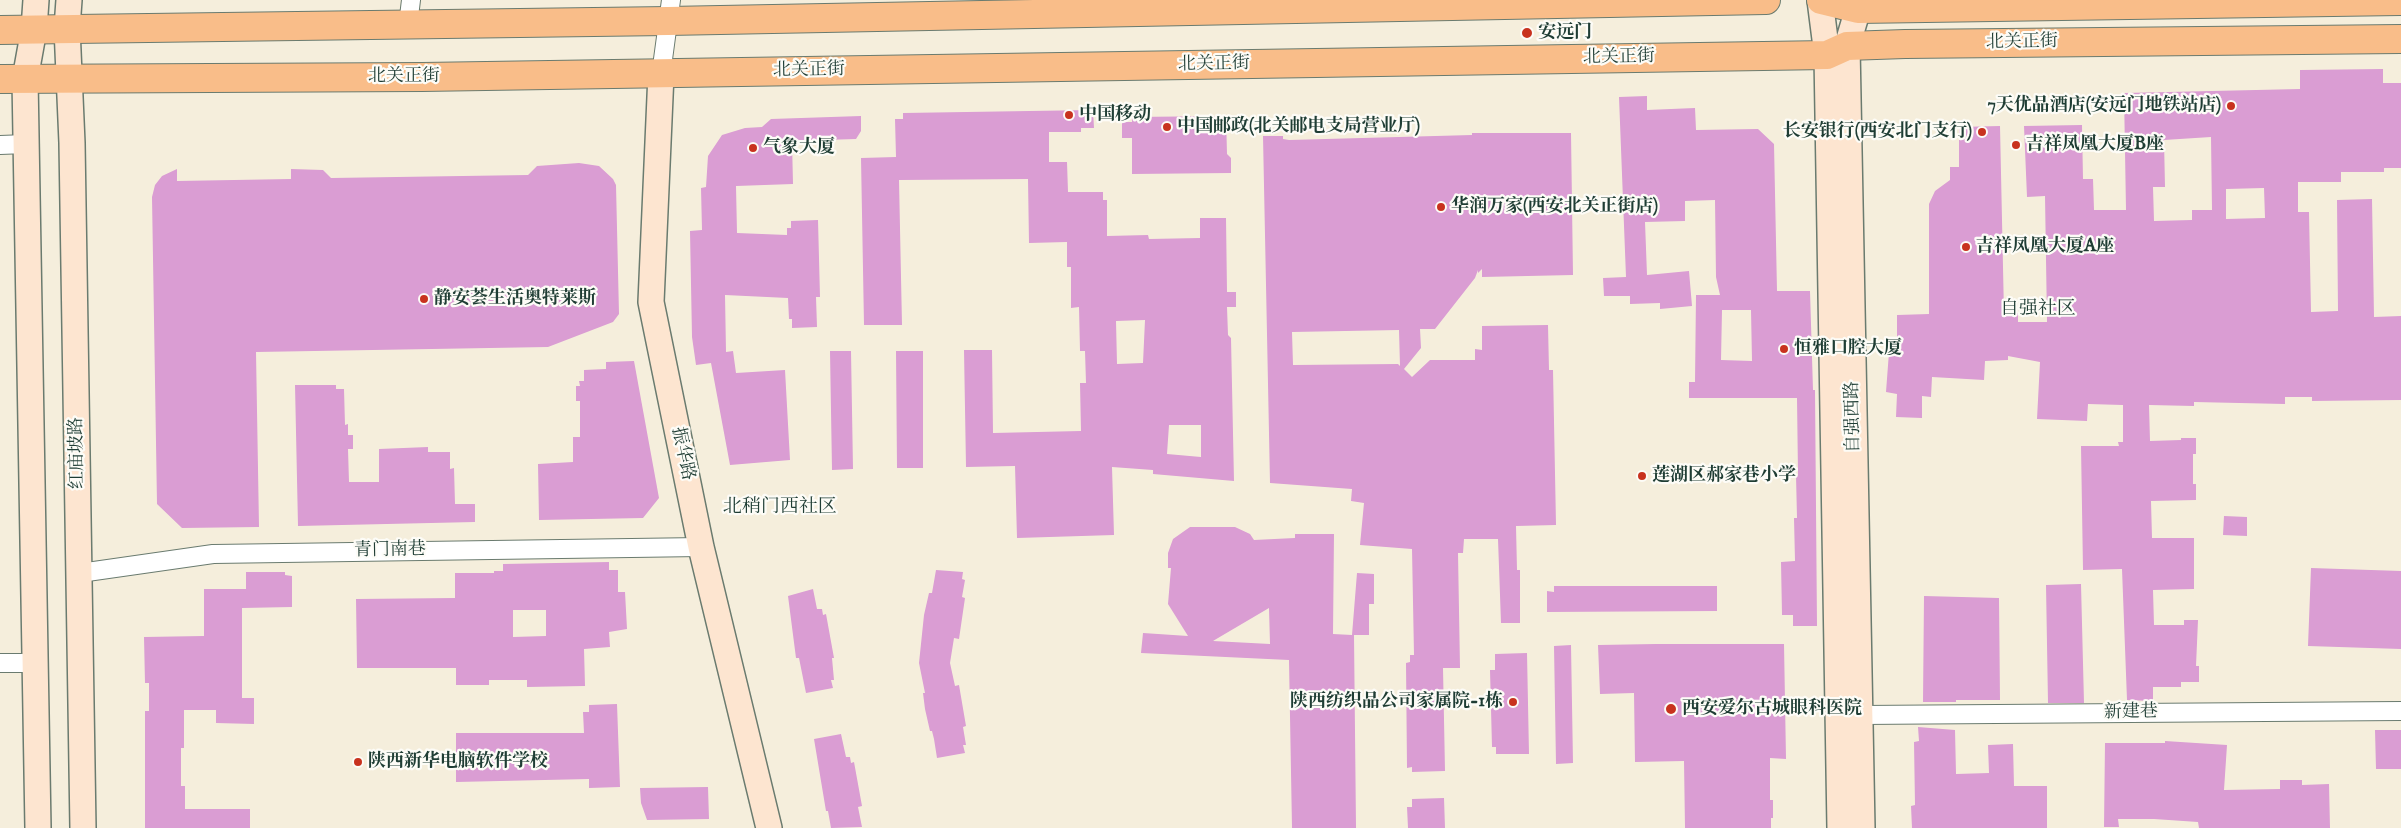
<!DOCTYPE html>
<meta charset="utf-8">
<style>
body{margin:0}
canvas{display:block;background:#f5eedc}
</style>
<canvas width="2401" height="828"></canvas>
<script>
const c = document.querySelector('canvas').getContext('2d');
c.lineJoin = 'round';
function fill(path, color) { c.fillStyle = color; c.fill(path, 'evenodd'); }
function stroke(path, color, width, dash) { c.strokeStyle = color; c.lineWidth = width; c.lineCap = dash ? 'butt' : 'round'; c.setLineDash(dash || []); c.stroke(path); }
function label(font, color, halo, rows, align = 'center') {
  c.font = font + ' "IM FELL English","Noto Serif SC",serif'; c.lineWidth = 4.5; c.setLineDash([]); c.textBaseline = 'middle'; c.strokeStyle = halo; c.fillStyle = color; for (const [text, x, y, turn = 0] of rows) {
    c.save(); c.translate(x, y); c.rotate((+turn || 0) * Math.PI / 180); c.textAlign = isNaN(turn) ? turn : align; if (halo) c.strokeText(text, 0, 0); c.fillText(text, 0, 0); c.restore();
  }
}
fill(new Path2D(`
 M2383,69V83H2401V168H2384V172H2341V182H2298V212H2309L2311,312L2338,311L2337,200L2372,199L2374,317L2401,316V400L2312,401V397H2285V404L2194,402V406L2149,405L2150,441L2181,440V438H2196V454H2193V484H2196V500L2151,501L2152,538H2194V589L2153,590L2154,625H2184V620H2198L2196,666H2199V682H2181V687H2153V701L2127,700L2122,569L2083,570L2081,446H2119L2118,442H2123V405L2088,404L2087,421L2037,419L2040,362L2008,356V360L1985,361L1984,380L1932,377L1931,397L1922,396V418L1896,417L1897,394L1886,392L1889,352L1897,353V315L1929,314V204L1935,191L1950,180V167H1959V127L2000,126L2004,314L2018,313V322H2047L2045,196L2027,197L2024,126L2082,125L2083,179H2093L2094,210H2126L2124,93L2300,89V70ZM2211,137L2212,210H2192V220L2154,221L2153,187H2165L2164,140ZM2264,188L2265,218L2226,219V189Z
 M1647,96V110L1695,108L1696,130L1758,129L1774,144L1777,291H1810L1813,390H1815L1817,626H1793V615H1782L1781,562L1795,561L1794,518H1797L1796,475H1798L1797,398H1689V382H1695L1696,295H1720L1716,277L1715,200L1685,201V221L1645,222L1647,275L1689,271L1692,306L1660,309V303L1630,304V296H1604L1603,278L1626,277L1619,97ZM1722,310H1751L1752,361L1721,360Z
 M1093,110L1094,128H1081V132H1049V162H1067L1068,192H1103V200H1107V236L1148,235L1149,239L1200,238V218H1226L1227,292H1236V307H1227L1228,335L1231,338L1234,481L1153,474V470L1112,467L1114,535L1017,538L1015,466L966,467L964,350H992L993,433L1081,431L1080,383H1086L1085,351H1080L1079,307L1071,308V267H1067V242L1029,243L1028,179L899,180L902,325H864L861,158L896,157L895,119H903V113ZM1145,320L1143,363L1117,364L1116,321ZM1169,425H1201V457L1167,454Z
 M861,116V131L856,139L792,141L793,184L736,186L737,233L787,235V228H791V221L818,220L820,297H816L817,327L792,328V319H789L788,298L725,295L726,352L733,351L736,373L785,370L790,460L730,465L711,363L696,365L692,337L690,231L702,230L701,188L706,187L708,156L722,135L745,128L762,127L771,119Z
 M1226,116L1227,154L1231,158V173L1132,174V138H1122V122H1132V117Z
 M1472,133H1571L1573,275L1482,277V269L1478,273V270L1475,278L1435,329H1420L1421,348L1404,369L1412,377L1430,360H1475V349L1482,350V326L1548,325L1549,370H1553L1556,525L1516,526L1517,570H1520V623H1501L1498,539H1464L1463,553H1458L1460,668H1443L1445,771L1412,772V767L1407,768L1406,663L1410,662V655H1414L1412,549L1360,545L1364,503L1351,501L1352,489L1270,483L1263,136H1283V139L1289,140L1472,135ZM1399,330L1400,366L1398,364L1293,365L1292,332Z
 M579,163L599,166L613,179L616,185L619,314L613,322L548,347L256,352L259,527L182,528L157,504L152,197L155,185L162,176L177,169V181L291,179V169L323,170L331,178L528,175L537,166Z
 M830,351H851L853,469L832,470Z
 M896,351H923V468H897Z
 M634,361L659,498L643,518L539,520L538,464L573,462V437H580V401H576V386H580L579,381H584V370L606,369V362Z
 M295,385H336V389H344L345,425L348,424V435H353V449H348L349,482H379V449L428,447V452H450V469L454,468L455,504H475V522L298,526Z
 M2224,516L2247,517V536L2223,535Z
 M1190,527H1235L1250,534L1254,540L1295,538V534H1334L1333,634L1352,635L1357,573L1374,574V604H1369V635H1354L1356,828H1292L1289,660L1141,653L1143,633L1188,636L1168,604L1171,568H1168V553L1173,539ZM1269,608L1270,644L1213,641L1218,638Z
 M609,562V570H618V592H625L627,629L609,632L610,647L584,649L585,686L527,687V680H489V685H456V668H357L356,599L455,598V573H494V571H503V564ZM513,610H546V636L513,637Z
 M2311,568L2401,571V649L2308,646Z
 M936,570L963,572L962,579L965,580L962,597L965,598L959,639L954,638L950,663L955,686L959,685L966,726L963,727L966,745H963L965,753L937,758L934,739L932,731H930L925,709L923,693H925L919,663L924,615L929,593H932Z
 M246,572H285V575L292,576V607L242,608V698H254V724L216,723V710H184V748H181V786H185V809H250V828H145V711H149V683H145L144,637L204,636V589H246Z
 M2081,584L2084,703H2048L2046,585Z
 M1554,586H1717V611L1547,612V591L1554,592Z
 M813,589L817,609H822L823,615L826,614L834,658H832L834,680H831L833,688L806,693L799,658H796L788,596Z
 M1924,596L1999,598L2000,700H1956V702H1923Z
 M1656,644H1784L1786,759L1770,758V800H1773V818H1771V828H1685L1684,761L1635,762L1634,693L1600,694L1598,645Z
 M1571,645L1573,763L1556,764L1554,646Z
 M1527,653L1529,754H1496V747H1492L1490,670H1495V654Z
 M617,704L620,787L589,788V779L456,782V733H584L583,712H589V705Z
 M1918,727L1955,730L1956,774L1989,773L1988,745L2013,744L2014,786H2047V828H1912L1911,806L1915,805L1914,742L1919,741Z
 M2375,730H2401V769H2376Z
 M841,734L846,757H850L851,763L854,762L862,806L858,807L862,827L831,828L828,811H826L814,739Z
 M2165,741L2227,745L2224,790L2280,789V780H2302V785L2329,784L2330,828H2199L2198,822L2154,819H2118L2119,827H2104L2105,743H2165Z
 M708,787L709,819L647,820L641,803L640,788Z
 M1444,798L1445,828H1408L1407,807H1412V799Z`), '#da9dd3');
const street = new Path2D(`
 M408,25L411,0
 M661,74L671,0
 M0,145L26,144
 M80,573L213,554L701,547
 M0,663H35
 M1861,715L2401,711`);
const secondary = new Path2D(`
 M36,0L34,29L25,79L38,828
 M69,0L67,28L72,143L83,828
 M1820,0L1827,55L1840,828
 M1858,0V9L1847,46L1862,828
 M661,74L651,302L701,547L769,828`);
const primary = new Path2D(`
 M1821,0L1858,9L2401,1
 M0,30L668,21L1766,0
 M0,79L422,77L1827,55L1847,46L1905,44L2401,39`);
stroke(street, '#6a7b6f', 20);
stroke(secondary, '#6a7b6f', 28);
stroke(primary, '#6a7b6f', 30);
stroke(street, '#fff', 18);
stroke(secondary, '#fde5d0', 25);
stroke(primary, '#f9bd89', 28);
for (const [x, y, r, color] of [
 [1527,33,6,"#c8321e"],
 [2231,106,5,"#c8321e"],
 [1069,115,5,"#c8321e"],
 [1167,127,5,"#c8321e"],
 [1982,132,5,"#c8321e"],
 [2016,145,5,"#c8321e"],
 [753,148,5,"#c8321e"],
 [1441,207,5,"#c8321e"],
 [1966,247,5,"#c8321e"],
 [424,299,5,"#c8321e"],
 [1784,349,5,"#c8321e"],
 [1642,476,5,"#c8321e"],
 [1513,702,5,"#c8321e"],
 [1671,709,6,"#c8321e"],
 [358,762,5,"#c8321e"]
]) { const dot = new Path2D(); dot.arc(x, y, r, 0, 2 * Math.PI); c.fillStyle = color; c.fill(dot); stroke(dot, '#fdfcf7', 2); }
label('bold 18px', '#1f3d34', '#fdfcf7', [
 ["安远门",1538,33],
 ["7天优品酒店(安远门地铁站店)",2221,106,"right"],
 ["中国移动",1079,115],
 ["中国邮政(北关邮电支局营业厅)",1177,127],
 ["长安银行(西安北门支行)",1972,132,"right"],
 ["吉祥凤凰大厦B座",2026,145],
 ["气象大厦",763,148],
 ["华润万家(西安北关正街店)",1451,207],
 ["吉祥凤凰大厦A座",1976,247],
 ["静安荟生活奥特莱斯",434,299],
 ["恒雅口腔大厦",1794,349],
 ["莲湖区郝家巷小学",1652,476],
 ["陕西纺织品公司家属院-1栋",1503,702,"right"],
 ["西安爱尔古城眼科医院",1682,709],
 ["陕西新华电脑软件学校",368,762]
], 'left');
label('18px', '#1f3d34', '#fdfcf7', [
 ["北关正街",2022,43,-1],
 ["北关正街",1619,58,-1],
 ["北关正街",1214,65,-1],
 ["北关正街",809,71,-1],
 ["北关正街",404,77],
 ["自强西路",1854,417,-91],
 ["红庙坡路",78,453,-91],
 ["振华路",682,454,78],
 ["青门南巷",390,551,-1],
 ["新建巷",2131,713,-1]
]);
label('19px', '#1f3d34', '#fdfcf7', [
 ["自强社区",2038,310],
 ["北稍门西社区",780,508]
]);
</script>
